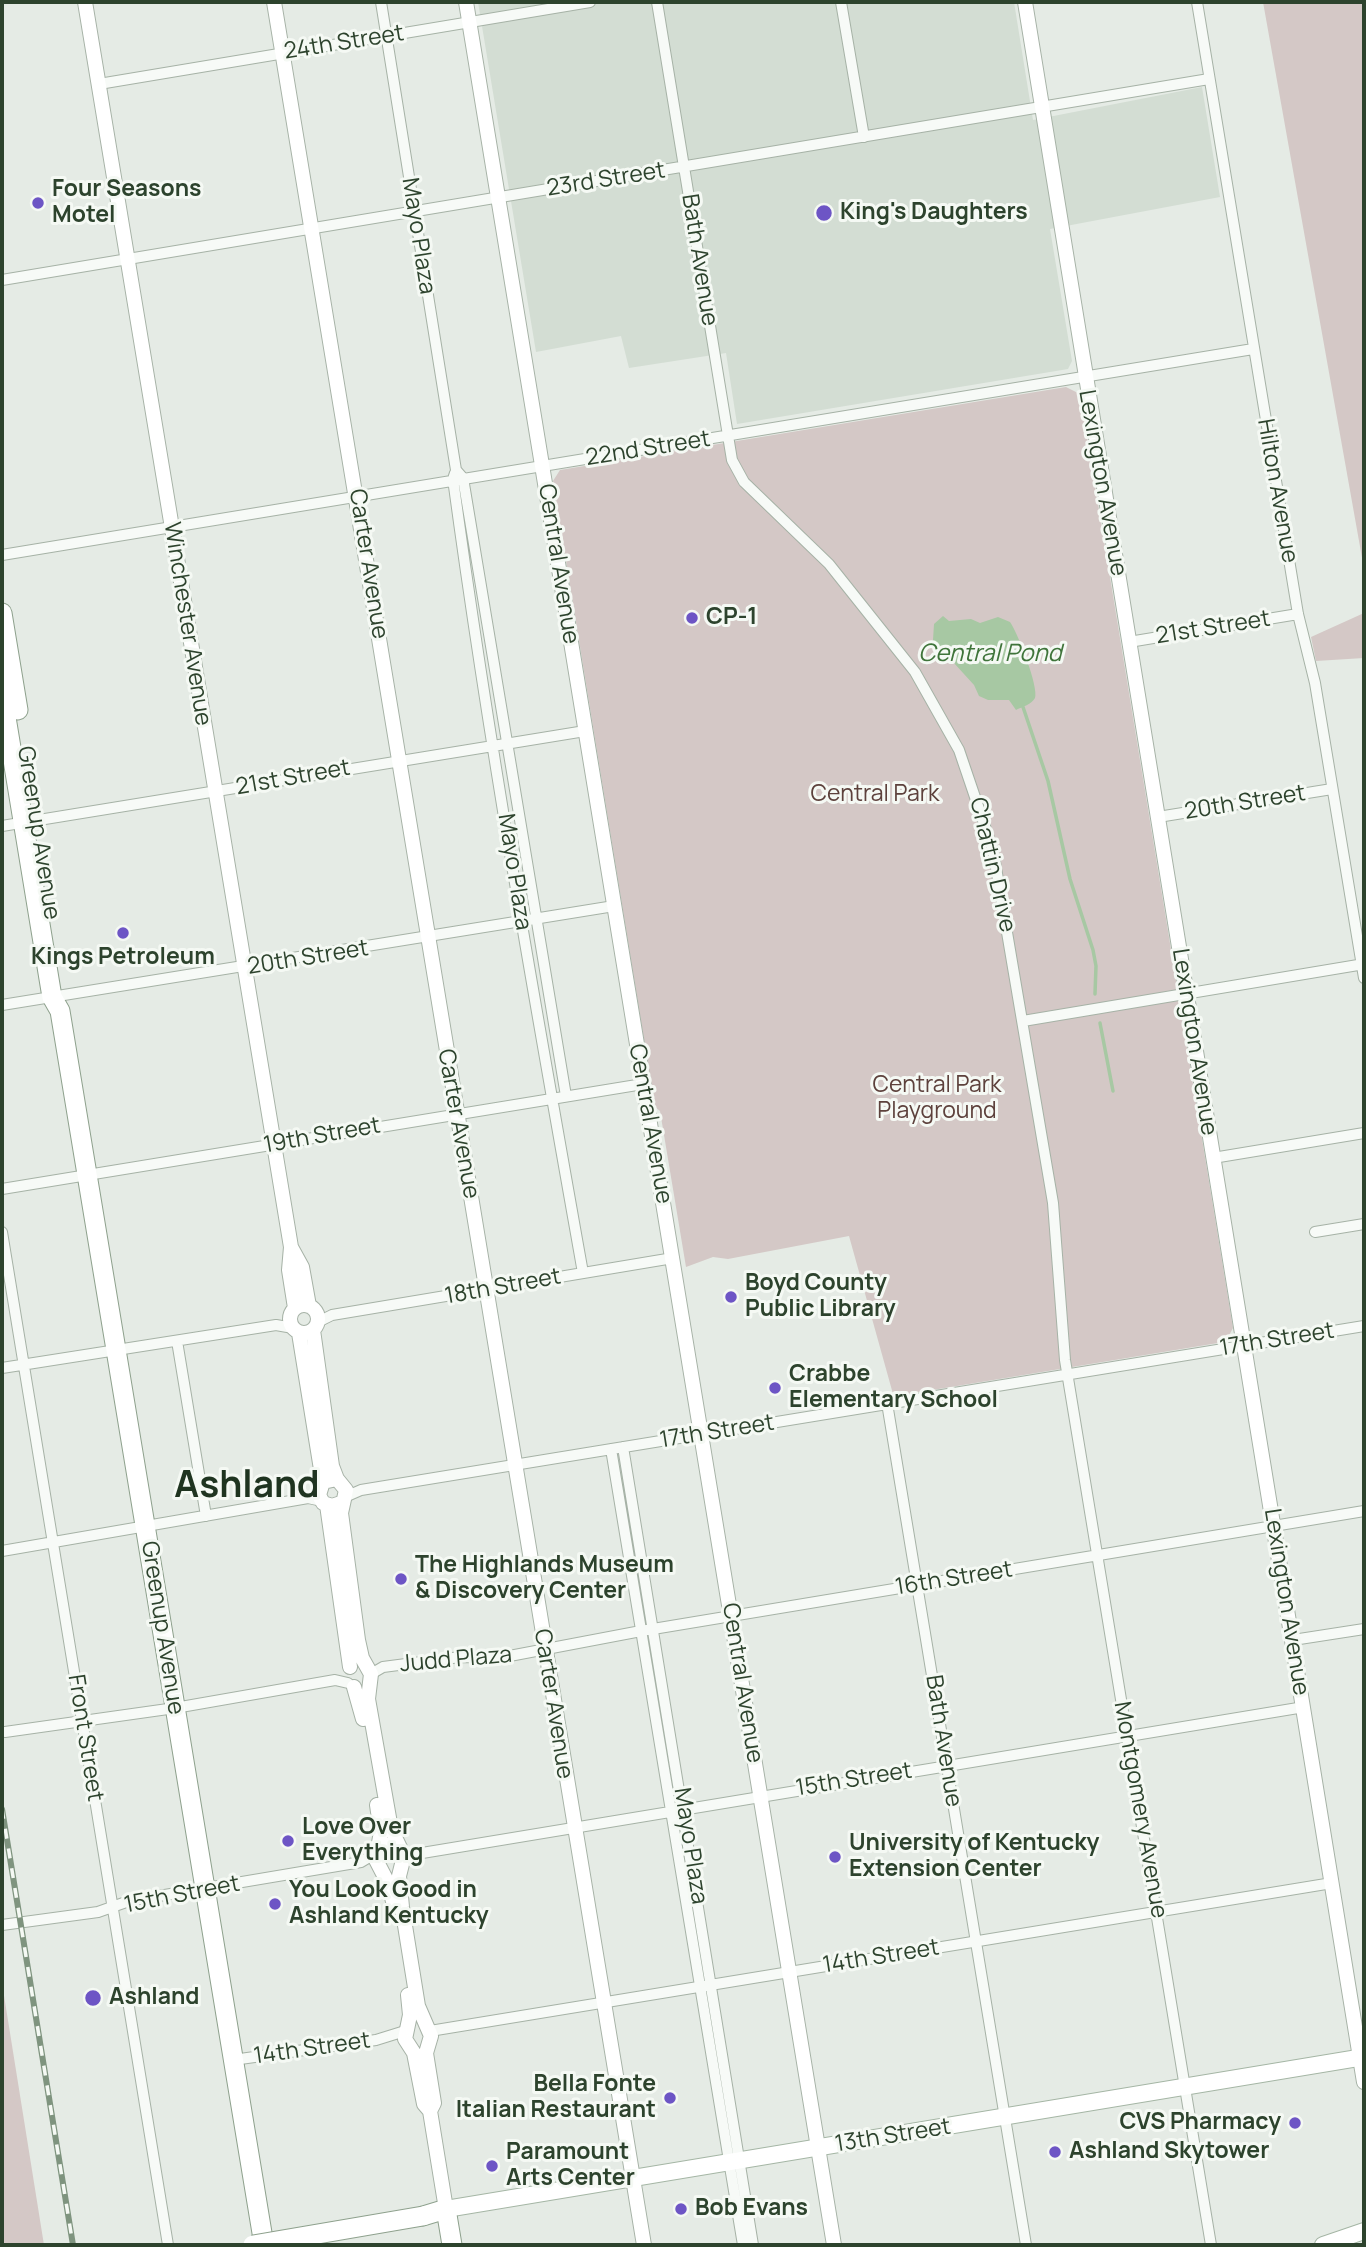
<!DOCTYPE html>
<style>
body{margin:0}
#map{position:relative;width:1366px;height:2247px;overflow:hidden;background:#e5ebe5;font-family:Manrope,sans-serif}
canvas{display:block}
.frame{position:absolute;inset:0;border:4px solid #2d432d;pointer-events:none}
</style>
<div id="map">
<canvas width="1366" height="2247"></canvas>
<div class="frame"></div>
</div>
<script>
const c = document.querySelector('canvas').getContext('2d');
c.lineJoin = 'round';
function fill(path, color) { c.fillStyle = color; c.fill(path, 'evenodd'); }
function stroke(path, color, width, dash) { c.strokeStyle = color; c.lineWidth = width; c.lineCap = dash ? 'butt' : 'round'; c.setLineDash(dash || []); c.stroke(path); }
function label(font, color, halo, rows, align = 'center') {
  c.font = font + ' Manrope,sans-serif'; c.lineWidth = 6; c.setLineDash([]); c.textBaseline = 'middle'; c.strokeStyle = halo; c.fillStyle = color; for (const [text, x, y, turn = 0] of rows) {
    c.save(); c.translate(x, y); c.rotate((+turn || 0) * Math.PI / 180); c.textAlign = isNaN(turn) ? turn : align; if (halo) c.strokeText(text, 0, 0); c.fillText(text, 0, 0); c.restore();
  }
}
fill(new Path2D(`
 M478,2H1014L1033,120L1202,87L1220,197L1050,229L1072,361L1068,369L737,424L726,353L629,368L621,336L536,352Z`), '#d3ddd3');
fill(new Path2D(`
 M1263,2H1364V569Z
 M1066,387L1078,393L1082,406L1233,1328L1227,1339L1218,1343L896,1396L893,1394L849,1236L728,1259L713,1257L686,1267L660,1111L655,1107L553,481L560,470Z
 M1364,613V658L1316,661L1311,637Z
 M2,1983L44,2245H2Z`), '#d4c8c6');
fill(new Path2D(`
 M943,616L949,621L971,619L980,623L998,617L1010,622C1017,631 1039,687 1035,698C1032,704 1022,707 1016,710L1009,700H988L979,696L974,685L933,640L934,624Z`), '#a7c8a3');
stroke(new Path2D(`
 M1023,707L1048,781L1070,879L1093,950L1096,966L1095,994
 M1100,1023L1113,1091`), '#a7c8a3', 3.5);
const street = new Path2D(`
 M381,2L456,470L463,478L566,1096
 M657,2L732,460L744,482L829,564L915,672L959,750L993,850L1053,1203L1065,1360L1211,2245
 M841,2L864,137
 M1197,2L1298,614L1315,683L1364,978
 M99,84L590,2
 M2,280L1209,79
 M455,473L453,479C489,745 536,1009 583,1273
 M2,555L1253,349
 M1129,642L1298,614
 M1158,817L1332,789
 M2,826L585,731
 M2,1005L614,906
 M1023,1021L1364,964
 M1213,1158L1364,1133
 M2,1189L643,1084
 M2,1232L168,2245
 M1315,1232L1364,1224
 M318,1322L332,1315L673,1258
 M177,1341L206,1516
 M2,1368L276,1325L293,1328
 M887,1403L1026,2245
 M623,1447L753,2245
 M611,1449L743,2245
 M345,1497L361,1490L1364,1326
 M2,1551L308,1498L322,1501
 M1293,1640L1364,1629
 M371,1674L383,1667L460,1657L499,1658L641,1631L1364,1511
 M5,1732L175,1708L335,1680L348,1683
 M404,1856L1304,1707
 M2,1925L98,1912L129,1901L361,1862L376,1853
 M430,2031L1332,1883
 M233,2060L376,2040L405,2031`);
const secondary = new Path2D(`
 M85,2L291,1247L289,1270L295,1308
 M274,2L644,2245
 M466,2L834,2245
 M1025,2L1364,2082
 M291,1247L302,1267L309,1306
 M290 1319a14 14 0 1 1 28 0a14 14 0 1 1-28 0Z
 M313,1330L332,1466L337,1479
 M299,1333L323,1482
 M341,1503L332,1506L323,1503L319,1495L323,1482L337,1479L346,1490L341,1513L358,1640L362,1658L371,1674L368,1699L391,1829L404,1856L399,1876L402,1907L418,2006L431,2036L426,2053L434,2103L430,2111L446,2209
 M327,1505L350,1667
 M354,1687L363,1719
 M377,1805L381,1832L378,1848
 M394,1905L388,1883L375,1858L382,1845H397
 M408,1995L410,2015L405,2039L414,2053L424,2104L430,2111`);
const primary = new Path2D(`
 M446,2209L1364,2057
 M1323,2245L1364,2231`);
const highway = new Path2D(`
 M2,613L18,710
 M2,693L52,997L60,1011L264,2245
 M423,2216L446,2209L452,2245`);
stroke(street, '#a6b2a6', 12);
stroke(secondary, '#a6b2a6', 16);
stroke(primary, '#a5b6a5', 18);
stroke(highway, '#8ea18d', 21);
stroke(street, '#f7faf7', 10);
stroke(secondary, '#fff', 14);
stroke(primary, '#fff', 16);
stroke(highway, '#fff', 19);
const rail = new Path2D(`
 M2,1809L73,2245`);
stroke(rail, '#7f947f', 6);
stroke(rail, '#f5f9f4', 3.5, [10]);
const highwayBridge = new Path2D(`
 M253,2245L423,2216`);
stroke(highwayBridge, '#8ea18d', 21, []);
stroke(highwayBridge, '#fff', 19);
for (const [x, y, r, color] of [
 [38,203,7,"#6d55c5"],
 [824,213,9,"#6d55c5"],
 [692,618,7,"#6d55c5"],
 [123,933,7,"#6d55c5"],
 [731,1297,7,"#6d55c5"],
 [775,1388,7,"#6d55c5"],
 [401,1579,7,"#6d55c5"],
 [288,1841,7,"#6d55c5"],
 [835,1857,7,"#6d55c5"],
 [275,1904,7,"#6d55c5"],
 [93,1998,9,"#6d55c5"],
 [670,2098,7,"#6d55c5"],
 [1295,2123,7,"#6d55c5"],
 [1055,2152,7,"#6d55c5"],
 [492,2166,7,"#6d55c5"],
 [681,2209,7,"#6d55c5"]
]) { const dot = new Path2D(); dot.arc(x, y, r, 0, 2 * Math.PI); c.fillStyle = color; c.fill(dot); stroke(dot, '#f5f9f4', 2.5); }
label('23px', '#2d432d', '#f5f9f4', [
 ["24th Street",344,43,-9],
 ["23rd Street",606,180,-9],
 ["Mayo Plaza",418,236,81],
 ["Bath Avenue",699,260,81],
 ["22nd Street",648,449,-9],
 ["Lexington Avenue",1102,483,80],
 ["Hilton Avenue",1277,491,80],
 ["Carter Avenue",368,564,81],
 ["Central Avenue",558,564,81],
 ["Winchester Avenue",187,624,81],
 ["21st Street",1213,628,-9],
 ["21st Street",293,778,-10],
 ["20th Street",1245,803,-9],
 ["Greenup Avenue",38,833,81],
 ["Chattin Drive",992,865,77],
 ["Mayo Plaza",514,872,81],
 ["20th Street",308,958,-9],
 ["Lexington Avenue",1194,1042,81],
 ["Carter Avenue",458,1124,80],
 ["Central Avenue",650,1124,80],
 ["19th Street",322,1136,-10],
 ["18th Street",503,1287,-10],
 ["17th Street",1277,1340,-9],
 ["17th Street",717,1432,-9],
 ["16th Street",954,1579,-9],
 ["Lexington Avenue",1286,1602,81],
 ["Greenup Avenue",162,1628,81],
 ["Judd Plaza",456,1660,-5],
 ["Central Avenue",742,1683,81],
 ["Carter Avenue",553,1704,81],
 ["Front Street",85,1738,81],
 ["Bath Avenue",943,1741,81],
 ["15th Street",854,1780,-9],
 ["Montgomery Avenue",1140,1810,80],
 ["Mayo Plaza",690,1846,81],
 ["15th Street",182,1895,-11],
 ["14th Street",881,1957,-9],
 ["14th Street",312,2049,-8],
 ["13th Street",893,2136,-9]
]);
label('bold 23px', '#2d432d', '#f5f9f4', [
 ["Four Seasons",52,190],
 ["Motel",52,216],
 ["King's Daughters",840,213],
 ["CP-1",706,618],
 ["Kings Petroleum",123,958,"center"],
 ["Boyd County",745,1284],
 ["Public Library",745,1310],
 ["Crabbe",789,1375],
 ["Elementary School",789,1401],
 ["The Highlands Museum",415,1566],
 ["& Discovery Center",415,1592],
 ["Love Over",302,1828],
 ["Everything",302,1854],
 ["University of Kentucky",849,1844],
 ["Extension Center",849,1870],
 ["You Look Good in",289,1891],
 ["Ashland Kentucky",289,1917],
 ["Ashland",109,1998],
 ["Bella Fonte",656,2085,"right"],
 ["Italian Restaurant",656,2111,"right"],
 ["CVS Pharmacy",1281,2123,"right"],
 ["Ashland Skytower",1069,2152],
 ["Paramount",506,2153],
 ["Arts Center",506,2179],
 ["Bob Evans",695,2209]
], 'left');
label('23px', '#5d413c', '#f5f9f4', [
 ["Central Park",875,795],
 ["Central Park",937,1086],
 ["Playground",937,1112]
]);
label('italic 24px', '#3f743a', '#f5f9f4', [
 ["Central Pond",990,654]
]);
label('bold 37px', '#1f3420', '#f5f9f4', [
 ["Ashland",247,1487]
]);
</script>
